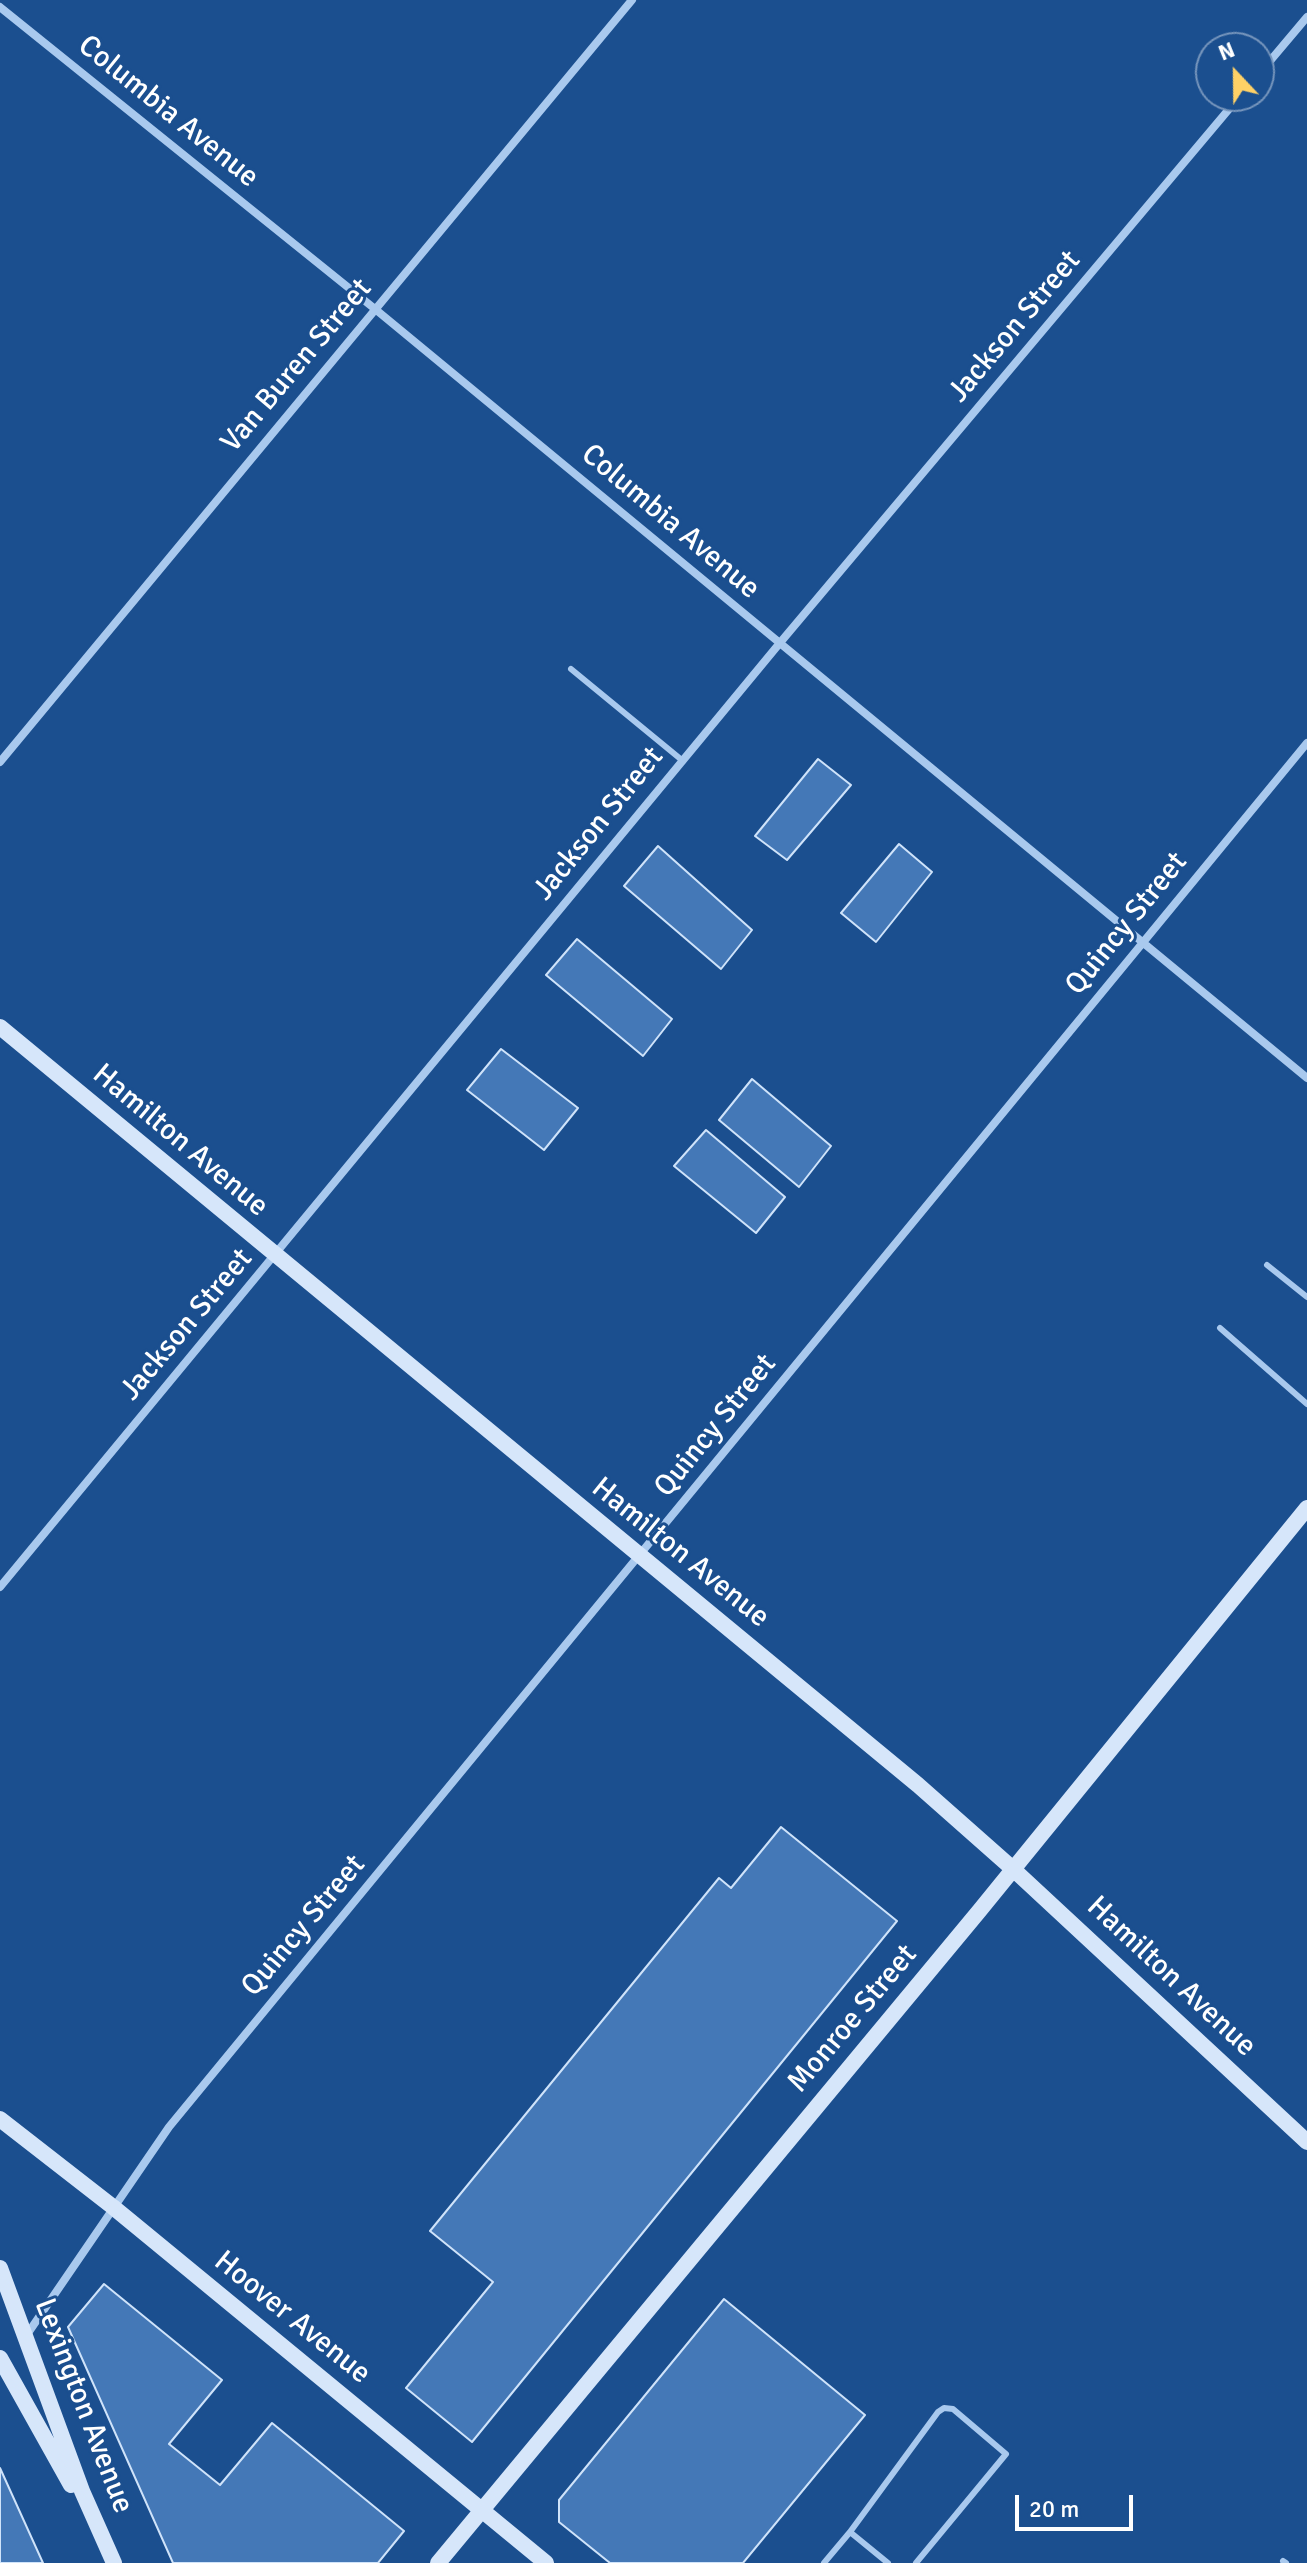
<!DOCTYPE html>
<style>
body{margin:0}
#map{position:relative;width:1307px;height:2563px;overflow:hidden;background:#1b4f8f;font-family:Signika,sans-serif}
canvas{display:block}
.north{position:absolute;left:1195px;top:32px;width:80px;height:80px;box-sizing:border-box;background:#1b4f8f;border:2px solid #7695bc;border-radius:50%;rotate:338deg;font-size:22px;font-weight:700;line-height:32px;text-align:center;color:#fff}
.north::after{content:'';display:block;margin:auto;width:28px;height:36px;background:#ffd166;clip-path:polygon(50% 0,100% 100%,50% 72%,0 100%)}
.scale{position:absolute;left:1015px;top:2495px;width:118px;height:36px;box-sizing:border-box;border:4px solid #fff;border-top:0;padding-left:10px;font-size:24px;line-height:28px;white-space:nowrap;color:#fff;-webkit-text-stroke:6px #1b4f8f;paint-order:stroke}
</style>
<div id="map">
<canvas width="1307" height="2563"></canvas>
<div class="north">N</div>
<div class="scale">20 m</div>
</div>
<script>
const c = document.querySelector('canvas').getContext('2d');
c.lineJoin = 'round';
function fill(path, color) { c.fillStyle = color; c.fill(path, 'evenodd'); }
function stroke(path, color, width, dash) { c.strokeStyle = color; c.lineWidth = width; c.lineCap = dash ? 'butt' : 'round'; c.setLineDash(dash || []); c.stroke(path); }
function label(font, color, halo, rows, align = 'center') {
  c.font = font + ' Signika,sans-serif'; c.lineWidth = 6; c.setLineDash([]); c.textBaseline = 'middle'; c.strokeStyle = halo; c.fillStyle = color; for (const [text, x, y, turn = 0] of rows) {
    c.save(); c.translate(x, y); c.rotate((+turn || 0) * Math.PI / 180); c.textAlign = isNaN(turn) ? turn : align; if (halo) c.strokeText(text, 0, 0); c.fillText(text, 0, 0); c.restore();
  }
}
const building = new Path2D(`
 M818,759L851,785L787,860L755,836Z
 M899,844L932,872L876,942L841,913Z
 M658,846L752,930L721,969L624,886Z
 M577,939L672,1019L643,1056L546,975Z
 M501,1049L578,1108L544,1150L467,1090Z
 M752,1079L831,1146L799,1187L719,1120Z
 M706,1130L785,1197L756,1233L674,1166Z
 M781,1827L897,1921L472,2442L406,2388L493,2282L430,2231L719,1878L731,1888Z
 M104,2284L222,2380L169,2444L220,2485L272,2423L404,2531L378,2563H173L68,2327Z
 M724,2299L865,2415L743,2563H610L559,2522V2500Z
 M0,2468L43,2563H0Z`);
fill(building, '#4478b7');
stroke(building, '#cfe3fa', 2);
stroke(new Path2D(`
 M571,669L683,761
 M1267,1265L1307,1297
 M1220,1328L1307,1404
 M850,2532L938,2412L944,2408L953,2409L1006,2454L916,2563
 M1283,2561L1286,2563
 M824,2563L850,2532L888,2563`), '#a9c9ee', 6);
stroke(new Path2D(`
 M0,7L375,309L1307,1078
 M1259,74L1307,17
 M0,762L632,0
 M0,1587L779,644L1240,96
 M26,2336L169,2127L1307,743`), '#a9c9ee', 8);
stroke(new Path2D(`
 M0,1027L918,1785L1013,1869L1307,2142
 M0,2119L113,2207L546,2563
 M0,2268L82,2491L114,2563
 M0,2358L71,2485
 M438,2563L980,1910L1307,1508`), '#d6e6fa', 16);
label('30px', '#fff', '#1b4f8f', [
 ["Columbia Avenue",168,112,39],
 ["Jackson Street",1015,327,-50],
 ["Van Buren Street",297,366,-50],
 ["Columbia Avenue",670,522,40],
 ["Jackson Street",599,824,-51],
 ["Quincy Street",1127,924,-51],
 ["Hamilton Avenue",180,1141,40],
 ["Jackson Street",187,1325,-50],
 ["Quincy Street",716,1426,-51],
 ["Hamilton Avenue",680,1553,39],
 ["Quincy Street",304,1926,-50],
 ["Hamilton Avenue",1171,1977,43],
 ["Monroe Street",853,2019,-50],
 ["Hoover Avenue",292,2318,39],
 ["Lexington Avenue",83,2406,69]
]);
</script>
